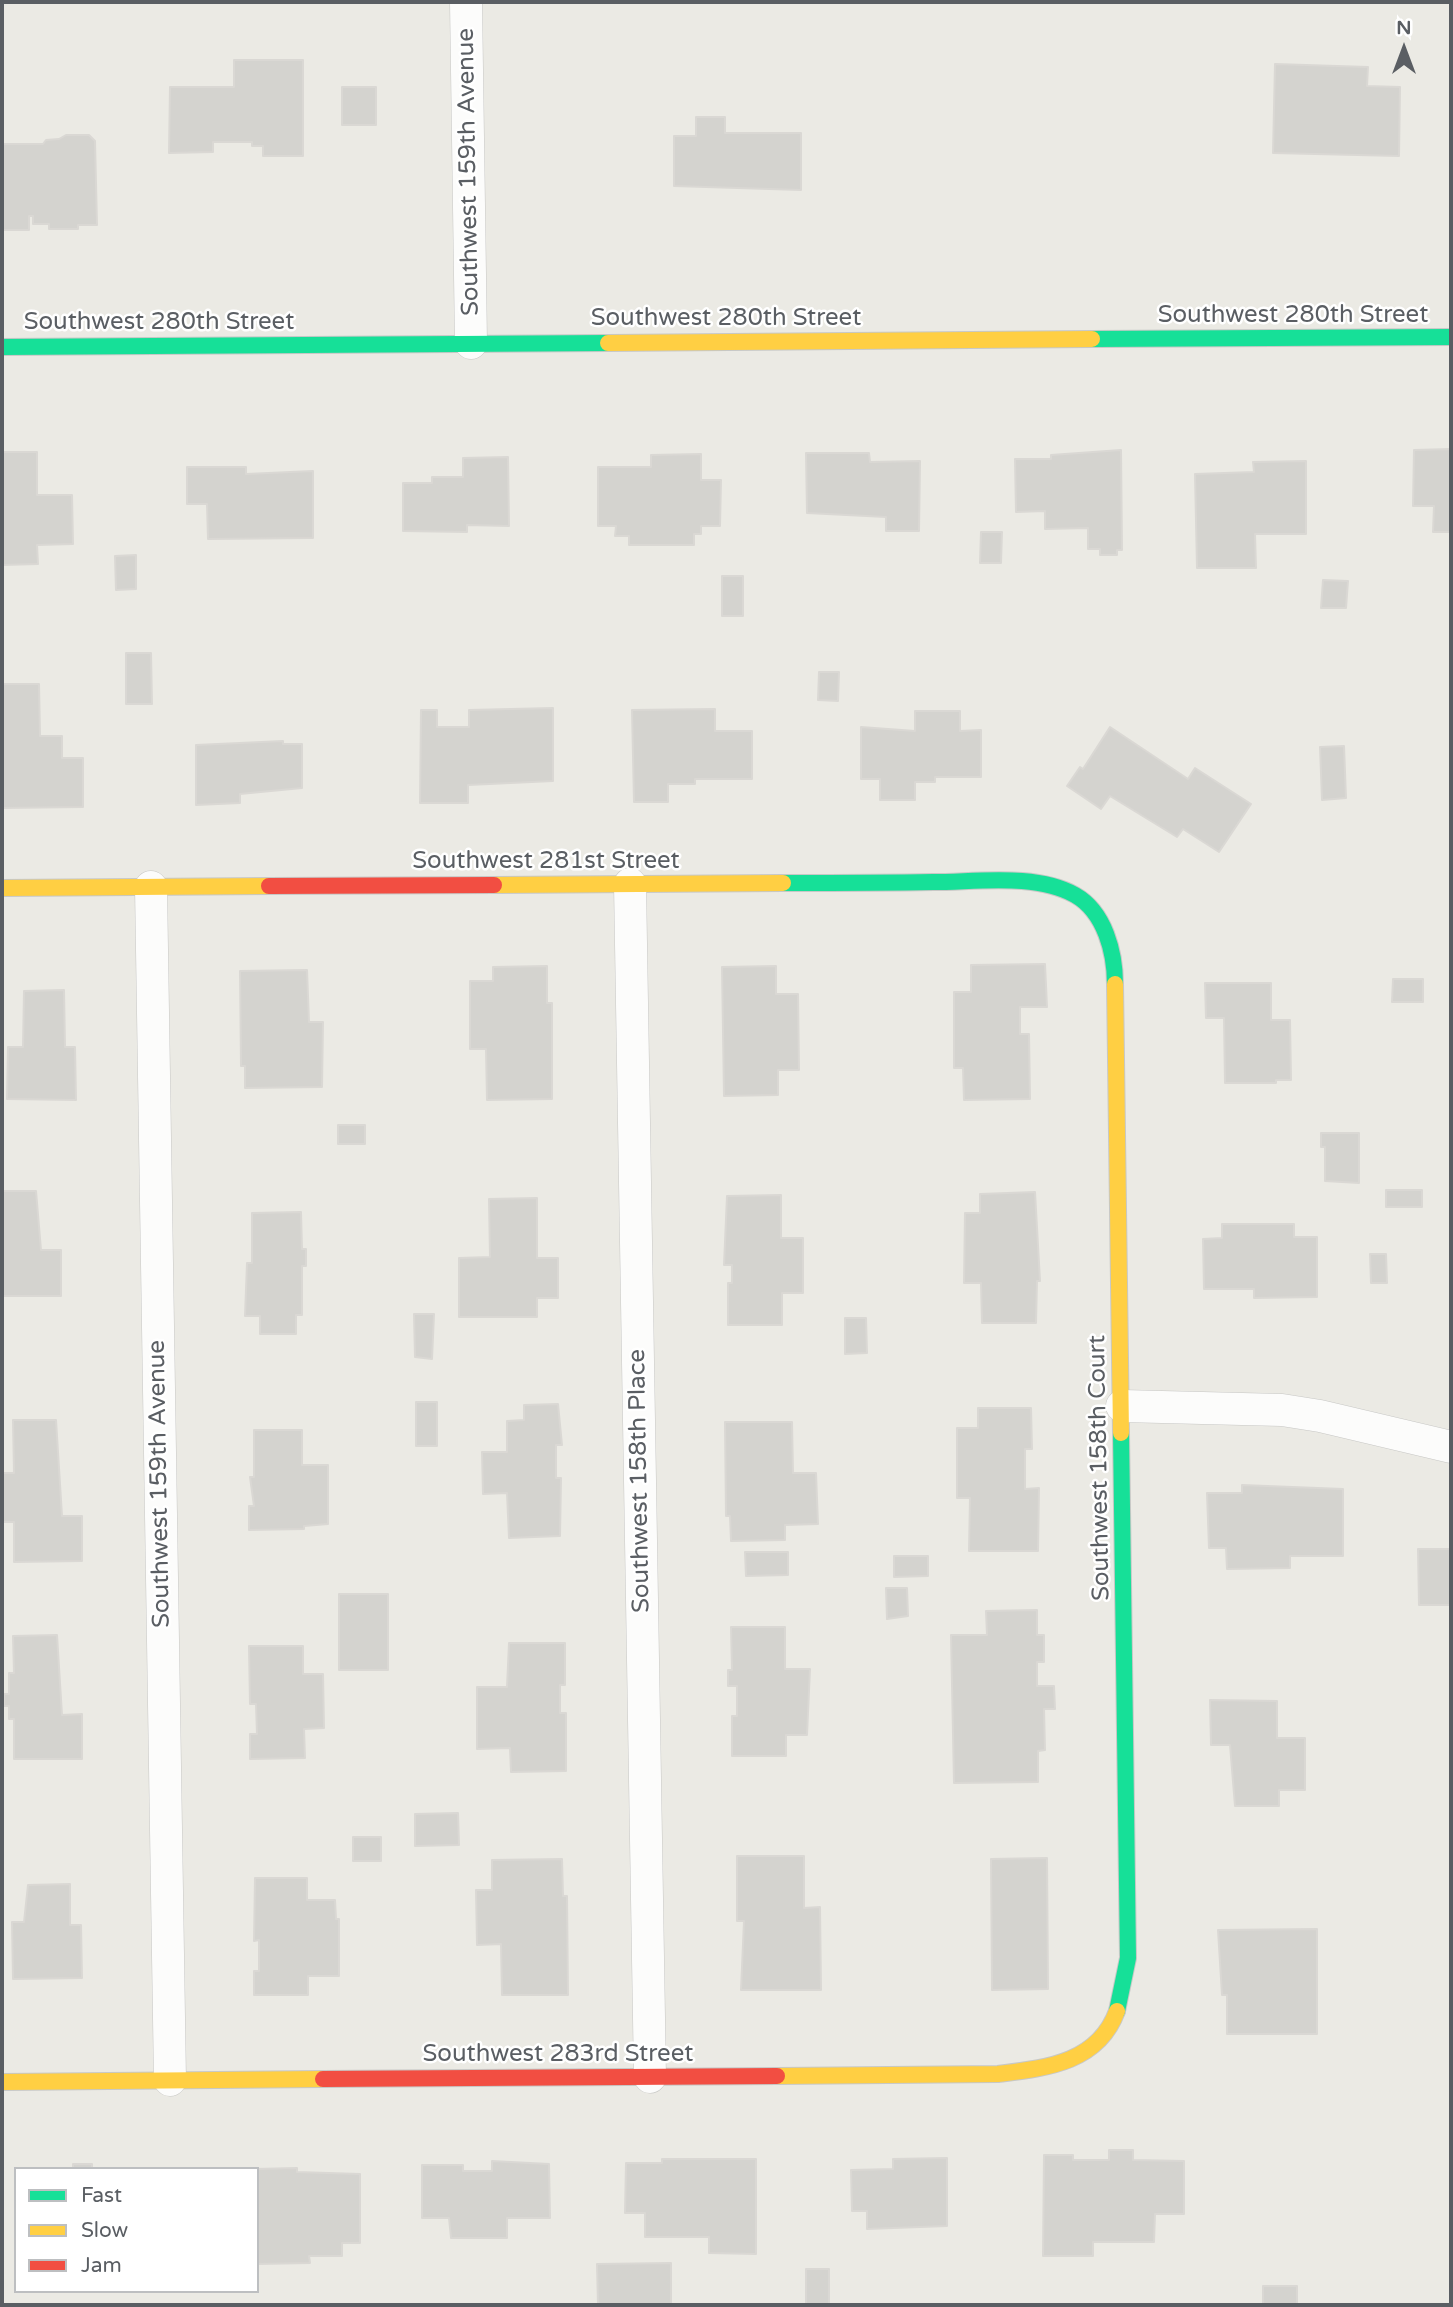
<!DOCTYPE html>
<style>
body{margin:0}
#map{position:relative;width:1453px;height:2307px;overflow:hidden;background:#ebeae4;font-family:"Varela Round",sans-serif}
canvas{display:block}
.frame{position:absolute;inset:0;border:4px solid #5a5e63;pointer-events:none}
.legend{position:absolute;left:14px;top:2167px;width:245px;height:126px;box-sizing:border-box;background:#fff;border:2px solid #bdbfc1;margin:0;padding:9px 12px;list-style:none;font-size:21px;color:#5a5e63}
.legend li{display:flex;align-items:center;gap:14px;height:35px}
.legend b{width:35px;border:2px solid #bdbfc1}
.north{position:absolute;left:1369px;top:14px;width:70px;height:70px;-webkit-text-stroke:5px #fff;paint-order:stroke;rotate:0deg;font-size:19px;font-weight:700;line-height:28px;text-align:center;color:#5a5e63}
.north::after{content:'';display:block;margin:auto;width:24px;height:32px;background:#5a5e63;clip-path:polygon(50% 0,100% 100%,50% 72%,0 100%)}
</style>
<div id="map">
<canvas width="1453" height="2307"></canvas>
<div class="frame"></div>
<ul class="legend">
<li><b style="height:9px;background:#16e098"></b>Fast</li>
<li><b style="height:9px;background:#ffcf43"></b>Slow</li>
<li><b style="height:9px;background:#f24e42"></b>Jam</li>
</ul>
<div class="north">N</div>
</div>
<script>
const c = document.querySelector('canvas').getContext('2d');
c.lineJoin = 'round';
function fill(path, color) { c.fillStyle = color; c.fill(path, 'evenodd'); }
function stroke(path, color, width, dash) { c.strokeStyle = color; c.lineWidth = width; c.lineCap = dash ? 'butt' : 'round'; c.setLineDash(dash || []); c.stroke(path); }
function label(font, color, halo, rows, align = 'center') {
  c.font = font + ' "Varela Round",sans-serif'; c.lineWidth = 5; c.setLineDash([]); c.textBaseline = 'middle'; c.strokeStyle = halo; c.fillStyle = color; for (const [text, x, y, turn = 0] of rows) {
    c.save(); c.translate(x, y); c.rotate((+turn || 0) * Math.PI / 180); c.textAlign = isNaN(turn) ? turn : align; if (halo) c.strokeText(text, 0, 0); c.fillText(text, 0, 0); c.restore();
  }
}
const building = new Path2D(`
 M234,60H303V156H263V146H252V142H213V152L169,153L170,87H234Z
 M1275,64L1368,67L1367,86L1400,87L1399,156L1273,153Z
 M342,87H376V125H342Z
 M696,117H725V133H801V190L674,186V136H696Z
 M66,135H89L95,141L97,225H78V229H49V224H33V216H29V230H2V144H43L46,140L59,139Z
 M1451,449V532H1433L1434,506H1413L1414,450Z
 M1121,450L1122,550H1117V555H1100V549H1088V528L1045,529V511L1016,512L1015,459H1051V455Z
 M2,452H37V495H72L73,544L37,545L38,564L2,565Z
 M806,453H869L870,462L920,461L919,531H886V517L807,513Z
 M701,454V480H721L720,526H701V534H694V545H629V536H615L616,526H598V467H651V455Z
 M508,457L509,526L467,525V532L403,531V483H432V477H463V458Z
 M1306,461V534H1255L1256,568H1197L1195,474L1254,472L1253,462Z
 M187,467H246V474L313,471V538L208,539L207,504H187Z
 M981,532H1002L1001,563H980Z
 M136,555V589L116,590L115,556Z
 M722,576H743V616H722Z
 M1323,580L1348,581L1346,608H1321Z
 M126,653H151L152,704H126Z
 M819,672H839L838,701L818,700Z
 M2,684H39L40,736H62V758H83V807L2,808Z
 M553,708V781L468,785V803H420L421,710H437V727H469V710Z
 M715,709V731H752V779H695V784H668V802H634L632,710Z
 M915,711H960V731L981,730V777H935V782H915V800H880V779H861V727L915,731Z
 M1110,727L1188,779L1195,768L1251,804L1219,852L1183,829L1177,837L1110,796L1101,809L1067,786L1080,767L1083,769Z
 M283,741V744H302V788L240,794V803L196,805V745Z
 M1344,746L1346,798L1322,800L1320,747Z
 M1045,964L1047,1007H1020V1034H1029L1030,1099L964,1100L963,1068H954V992H971V965Z
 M547,966V1003H552V1099L487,1100L486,1049H470V981H493V967Z
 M776,966V994H798L799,1070H778V1095L724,1096L722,967Z
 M307,970L309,1022H323L322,1087L245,1088V1066H241L240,971Z
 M1393,979H1423V1002H1392Z
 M1205,983H1271V1020H1290L1291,1080H1276V1083H1225L1224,1018H1206Z
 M64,990L65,1047H75L76,1100L7,1099L8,1047H23L24,991Z
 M338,1125H365V1144H338Z
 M1321,1133H1359V1183L1325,1181V1147H1321Z
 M1386,1190H1422V1207H1386Z
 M2,1191H36L41,1250H61V1296H2Z
 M1035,1192L1040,1281H1037L1036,1323H982L981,1283H964L965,1213H980V1194Z
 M781,1195V1238H803V1293H782V1325H728V1283H732V1265H724L727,1196Z
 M537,1198V1258H558V1298H537V1317H459V1258L490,1257L489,1199Z
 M301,1212L302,1249H306V1266H302V1315H296V1334H260V1316H245L247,1263H252V1213Z
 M1222,1224H1294V1237H1317V1297L1254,1298V1289H1204L1203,1239L1222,1238Z
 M1370,1254H1386L1387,1283H1371Z
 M414,1314H434L432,1359L415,1357Z
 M845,1318H866L867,1353L845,1354Z
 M416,1402H437V1446H416Z
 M558,1404L562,1445H556V1478H561L560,1536L509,1538L507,1493L483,1494L482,1452H507V1421L524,1420V1405Z
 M978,1408H1031L1032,1449H1025V1489L1039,1488L1038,1551H969L970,1498H957V1428H978Z
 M13,1420H56L62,1516H82V1561L14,1562V1522H2V1473H14Z
 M725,1422H792L793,1473H816L818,1524L785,1525V1540L731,1541L730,1516H726Z
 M254,1430H302V1465H328V1524L304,1526V1529L249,1530V1506H254L250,1477H254Z
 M1242,1485L1343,1489V1556H1290V1568L1227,1569L1226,1548H1209L1207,1493H1242Z
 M1418,1549H1451V1605H1419Z
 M745,1552H788V1575L746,1576Z
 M894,1556H928V1576L894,1577Z
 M886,1588H907L908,1616L887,1619Z
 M339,1594H388V1670H339Z
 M1037,1610V1635H1044V1662H1037V1686H1054L1055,1709H1044L1045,1750L1038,1751V1782L954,1783L951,1635H987L986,1611Z
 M731,1627H785V1669H810L807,1735H786V1756H732V1716H737V1686H728V1670H732Z
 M57,1635L62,1715L82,1714V1759H14V1719H9V1706H4V1694H9V1673H14L13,1636Z
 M509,1643H565V1685H560V1713H566V1771L511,1772L510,1748L477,1749V1687H507Z
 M249,1646H303V1674H323L324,1728L304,1729L305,1758L250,1759V1734H257L256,1704H250Z
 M1210,1700L1277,1701V1738H1305V1790H1279V1806H1235L1230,1745H1211Z
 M458,1813L459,1845L415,1846V1814Z
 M353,1837H381V1861H353Z
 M737,1856H804V1908L820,1907L821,1990H741L744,1921H737Z
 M1047,1858L1048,1989L992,1990L991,1859Z
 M562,1859L563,1896H567L568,1995H502L501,1944L477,1945L476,1890H492V1860Z
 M255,1878H307V1900H335L336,1919H339V1976H308V1995H254V1971H259V1940L254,1941Z
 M70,1884V1925H81L82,1978L13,1979L12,1922H24L28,1885Z
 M1317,1929V2034H1227V1995H1222L1218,1930Z
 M1109,2150H1133V2160L1184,2161V2214H1155L1154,2242H1093V2256H1043L1044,2155H1073V2160H1109Z
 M947,2158V2226L867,2229V2211H852L851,2170L893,2169V2159Z
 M662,2159H756V2254L709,2253V2237H645V2213H625L626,2163H662Z
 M492,2161L549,2164L550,2218H507V2238H451L449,2218H422V2165H463V2171H492Z
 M73,2164H92V2169H73Z
 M297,2168V2172L360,2174V2243H342V2256H309L310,2263L257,2264L255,2169Z
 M671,2263V2305H598L597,2264Z
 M806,2269H829V2305H806Z
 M1263,2286H1297V2305H1263Z`);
fill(building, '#d4d3cf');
stroke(building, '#dad8d4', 2);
const street = new Path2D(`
 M466,2L471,343
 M630,884L650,2077
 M151,887L170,2080
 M1122,1406L1282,1410L1320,1416L1451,1447`);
const fast = new Path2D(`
 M1092,339L1451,337
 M2,347L608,343
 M783,883C833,883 883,883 933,882C977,882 1036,873 1075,895C1105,912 1115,953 1115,984
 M1117,2011L1128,1958L1121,1433`);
const slow = new Path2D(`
 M608,343L1092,339
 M494,885L783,883
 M2,888L269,886
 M1115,984L1121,1433
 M777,2076L998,2074C1046,2068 1098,2063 1117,2011
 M2,2082L323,2079`);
const jam = new Path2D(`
 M269,886L494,885
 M323,2079L777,2076`);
stroke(street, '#c7c7c5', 33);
stroke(fast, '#c7c8c6', 18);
stroke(slow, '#c7c8c6', 18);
stroke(jam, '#c7c8c6', 18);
stroke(street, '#fcfcfb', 32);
stroke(fast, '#16e098', 16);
stroke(slow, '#ffcf43', 16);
stroke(jam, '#f24e42', 16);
label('24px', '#5a5e63', '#fff', [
 ["Southwest 159th Avenue",469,172,-91],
 ["Southwest 280th Street",1293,316],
 ["Southwest 280th Street",726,319],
 ["Southwest 280th Street",159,323],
 ["Southwest 281st Street",546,862],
 ["Southwest 158th Court",1100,1468,-91],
 ["Southwest 158th Place",640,1481,-91],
 ["Southwest 159th Avenue",160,1484,-91],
 ["Southwest 283rd Street",558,2055]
]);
</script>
